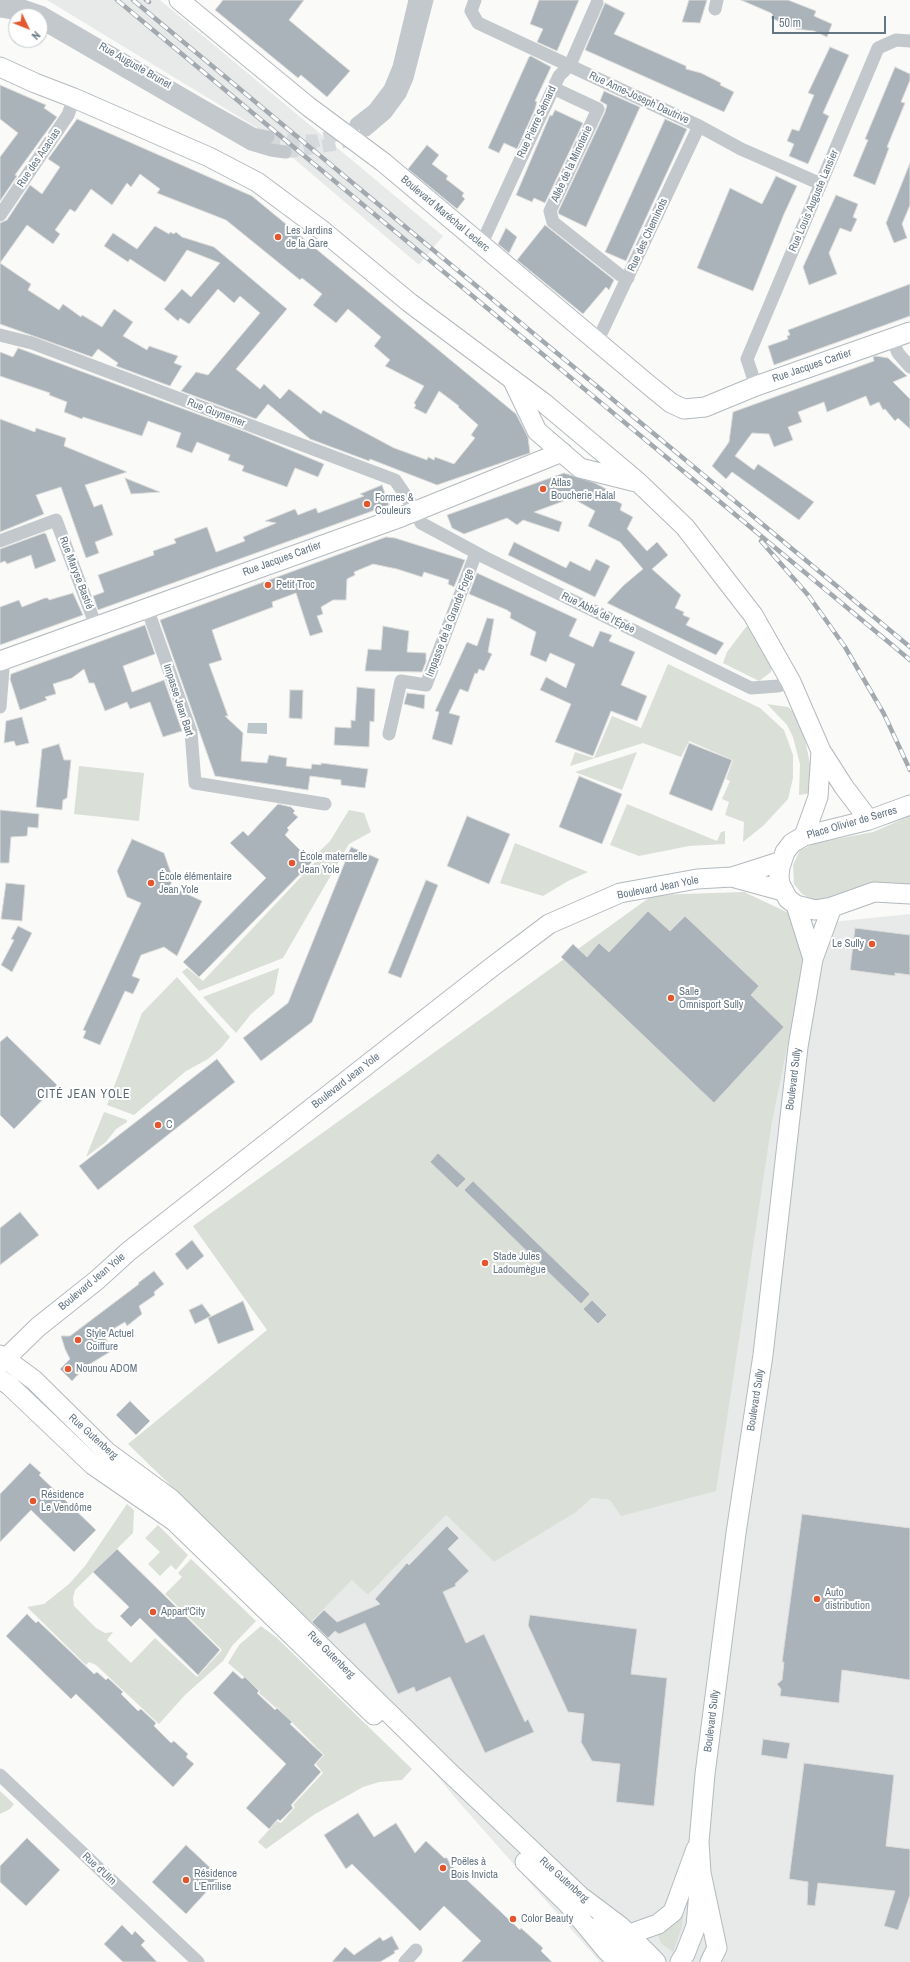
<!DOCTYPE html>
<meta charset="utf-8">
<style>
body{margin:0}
#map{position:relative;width:910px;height:1962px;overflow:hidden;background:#fafaf8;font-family:"Archivo Narrow",sans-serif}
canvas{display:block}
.north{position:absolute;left:8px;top:8px;width:40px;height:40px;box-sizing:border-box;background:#fff;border:1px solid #c1c8cd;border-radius:50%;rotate:133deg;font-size:11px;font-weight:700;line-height:16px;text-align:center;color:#657683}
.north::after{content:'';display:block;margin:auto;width:14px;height:18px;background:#e4572e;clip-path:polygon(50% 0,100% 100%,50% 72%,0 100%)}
.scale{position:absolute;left:772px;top:16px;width:114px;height:18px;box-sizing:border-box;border:2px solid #657683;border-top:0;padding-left:5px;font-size:12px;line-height:14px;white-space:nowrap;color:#657683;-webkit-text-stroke:3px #fff;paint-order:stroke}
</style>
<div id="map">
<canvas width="910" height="1962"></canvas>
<div class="north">N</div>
<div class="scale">50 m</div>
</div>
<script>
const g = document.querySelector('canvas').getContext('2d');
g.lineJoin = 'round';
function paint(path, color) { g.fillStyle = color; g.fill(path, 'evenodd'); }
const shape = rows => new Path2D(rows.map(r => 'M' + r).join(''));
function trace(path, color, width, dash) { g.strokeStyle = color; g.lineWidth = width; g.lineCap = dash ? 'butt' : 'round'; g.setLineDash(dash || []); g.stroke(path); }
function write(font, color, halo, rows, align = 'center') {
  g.font = font + ' "Archivo Narrow",sans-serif'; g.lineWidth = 4; g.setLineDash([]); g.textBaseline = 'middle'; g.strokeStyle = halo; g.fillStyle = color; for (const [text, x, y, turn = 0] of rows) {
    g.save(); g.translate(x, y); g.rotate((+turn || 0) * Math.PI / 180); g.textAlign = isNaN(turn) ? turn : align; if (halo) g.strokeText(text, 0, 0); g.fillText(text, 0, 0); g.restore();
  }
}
const built = shape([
 [47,0,160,0,443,236,419,265,259,129],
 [910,914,910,1962,600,1962,457,1800,311,1622,353,1579,368,1595,446,1515,494,1562,575,1513,592,1498,610,1500,771,1128,812,924]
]);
const green = shape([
 [750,626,772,666,771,672,759,681,723,663,727,652,746,627],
 [668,664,760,708,784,730,793,755,793,778,788,799,764,825,743,842,744,822,725,815,729,802,722,799,730,781,726,779,733,760,689,741,681,757,643,743,570,766,575,752,594,758,612,716,641,728],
 [767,704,788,707,795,713,803,730,812,773,812,793,799,795,800,764,793,737,787,725],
 [637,752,622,790,575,772],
 [79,766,144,773,139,821,74,814],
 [627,804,717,841,721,832,725,831,725,844,689,846,639,856,610,845],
 [349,810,364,813,371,832,349,844,283,958,199,991,182,972,187,968,203,981,316,861,313,858,330,841],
 [910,816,910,889,824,900,813,900,802,894,794,884,793,865,800,850,816,843,873,832],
 [515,843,588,872,568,881,543,896,500,883],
 [744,892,812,924,771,1128,716,1491,621,1516,610,1500,592,1498,575,1513,494,1562,446,1515,368,1595,352,1580,311,1622,128,1444,267,1330,193,1226,653,895],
 [279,968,274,994,251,1014,236,1033,203,997],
 [177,977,230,1037,221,1048,208,1059,186,1071,134,1115,107,1105,142,1013],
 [104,1112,127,1120,127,1122,116,1129,106,1142,86,1157],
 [127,1504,134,1510,133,1533,75,1590,73,1598,74,1606,96,1628,105,1633,113,1632,107,1640,131,1663,155,1638,197,1677,222,1650,165,1594,182,1577,178,1573,191,1559,256,1621,232,1646,223,1661,185,1695,159,1724,96,1665,89,1662,86,1665,27,1607,44,1604,69,1584,85,1566],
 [158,1525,188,1555,176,1570,171,1565,160,1576,148,1564,160,1552,145,1538],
 [261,1626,277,1638,412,1769,402,1780,379,1782,363,1787,315,1814,266,1849,258,1842,277,1821,281,1823,295,1807,293,1805,323,1773,316,1764,324,1755,277,1707,276,1708,259,1693,260,1691,228,1663,239,1645],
 [0,1791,14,1804,10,1809,0,1814],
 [681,1913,683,1914,682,1927,673,1952,661,1943,657,1933]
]);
const water = shape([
 [248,723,267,723,267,734,247,733]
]);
const building = shape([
 [223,0,304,0,289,20,350,71,327,97,301,75,298,78,215,10,223,0],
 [539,0,579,0,557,51,537,42,543,29,530,24,539,0],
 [689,0,707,0,700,23,682,22,689,0],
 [741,0,788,0,816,11,814,16,832,24,827,37,814,31,796,29,771,18,773,15,771,13,741,0],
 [605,3,625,13,614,34,686,66,686,69,701,73,721,83,720,85,734,92,724,112,585,50,605,3],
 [830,47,849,55,823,113,829,116,808,164,789,156,794,144,787,141,792,129,799,131,814,95,808,93,830,47],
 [531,56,551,67,535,101,537,102,535,109,517,149,504,143,499,153,488,148,529,57,531,56],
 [895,67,910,74,910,80,901,102,905,103,887,147,889,148,875,185,853,176,868,140,865,139,895,67],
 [0,85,46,105,44,108,57,117,15,175,17,176,0,201,0,157,18,133,0,119,0,85],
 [604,91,640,107,586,227,559,214,558,212,605,112,607,105,600,101,604,91],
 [555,110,583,123,545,203,534,198,532,202,516,195,550,115,552,116,555,110],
 [77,119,252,196,516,414,528,437,530,453,437,485,370,459,369,461,310,439,268,404,256,419,181,391,196,372,208,375,260,313,240,296,234,303,218,289,189,324,180,318,178,321,164,309,182,289,191,297,220,263,187,250,165,282,130,259,128,262,104,246,113,233,137,249,155,226,169,234,170,232,174,234,176,232,182,237,214,247,287,309,236,369,260,389,264,384,280,399,289,389,321,414,323,410,394,448,427,460,428,457,434,460,435,457,454,464,475,438,471,435,478,425,458,407,459,406,439,391,426,414,414,408,416,405,414,403,424,386,385,366,390,360,374,346,381,337,348,309,336,323,313,305,322,294,302,278,300,280,226,220,157,193,160,189,140,174,131,187,127,183,112,205,91,189,75,212,70,209,55,230,60,234,53,244,27,225,0,263,31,284,28,290,59,310,63,304,81,317,82,315,102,327,114,309,133,322,123,336,147,350,149,346,178,356,174,363,182,366,170,386,116,366,118,363,98,349,92,357,0,324,0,223,7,220,30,185,42,194,60,167,48,159,77,119],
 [665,119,687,129,626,261,605,252,665,119],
 [427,145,439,155,432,164,448,176,446,179,464,193,462,196,465,199,457,209,408,169,427,145],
 [910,163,910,205,902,224,907,238,894,243,886,223,910,163],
 [776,176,797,186,784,214,753,291,697,268,730,188,762,204,776,176],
 [836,195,858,204,853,217,857,219,851,232,840,228,829,253,837,274,809,285,803,267,836,195],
 [545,225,614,280,609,290,606,287,583,314,517,260,545,225],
 [506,228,517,237,509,253,498,244,506,228],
 [910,284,910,316,774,365,768,346,788,339,787,336,790,335,788,330,910,284],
 [18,348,246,432,324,464,318,477,295,468,287,487,242,471,244,466,228,460,230,455,197,442,192,453,176,447,181,433,148,421,142,436,83,417,82,419,64,412,67,402,49,395,50,393,0,376,0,352,13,357,18,348],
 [876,356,888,358,907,376,893,382,910,399,910,429,898,418,895,421,885,409,883,410,879,402,870,406,866,396,827,412,824,402,798,412,802,422,788,427,793,440,774,447,769,434,752,433,735,456,754,470,758,464,814,502,799,520,732,472,726,479,712,466,729,442,733,412,874,361,873,357,876,356],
 [0,419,35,432,36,428,66,438,64,446,127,472,85,485,94,507,102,504,113,535,95,542,99,553,86,558,61,487,36,495,44,514,0,532,0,419],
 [564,473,595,483,608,490,605,495,622,504,620,510,633,517,627,529,647,551,657,542,668,555,652,569,681,595,675,608,684,612,683,615,690,618,686,625,724,643,716,655,607,603,624,585,643,569,620,542,588,526,595,511,572,498,534,512,562,522,559,532,523,520,517,525,507,518,464,534,452,528,447,515,564,473],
 [125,478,160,492,131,494,125,478],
 [382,485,389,505,98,610,93,596,104,592,98,575,154,555,153,551,176,543,174,539,207,527,216,552,245,541,243,537,276,523,265,521,295,509,298,515,316,508,318,513,364,496,360,494,382,485],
 [44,533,46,534,56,561,35,569,31,555,7,564,5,561,0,563,0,549,44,533],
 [386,537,395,538,465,560,454,587,448,584,449,580,424,572,422,577,397,569,373,564,354,572,355,575,347,579,346,600,333,600,321,607,323,614,317,616,323,632,310,636,296,593,272,602,273,607,212,630,222,660,209,664,228,716,225,716,243,733,241,761,267,763,269,755,287,758,286,766,311,769,312,764,321,765,321,763,368,769,365,788,341,785,341,780,310,776,308,790,215,776,160,620,386,537],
 [514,542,566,568,570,561,590,571,596,559,610,566,595,597,508,555,514,542],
 [477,573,577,619,569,636,593,647,600,631,612,635,609,641,635,652,621,685,647,696,637,721,611,711,593,756,555,742,571,704,540,690,546,677,566,688,575,664,550,653,546,662,530,655,536,632,510,618,511,613,507,610,469,594,477,573],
 [73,593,83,615,0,645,0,607,19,600,22,607,45,598,48,598,49,600,73,593],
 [487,618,494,619,488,652,492,654,484,671,479,669,477,674,475,673,468,692,460,689,449,713,460,716,452,745,432,739,439,712,435,711,467,642,477,646,487,618],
 [145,625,155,654,123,666,132,692,164,680,182,731,163,737,150,702,130,709,127,702,105,711,94,683,89,683,84,669,72,678,53,684,56,694,45,697,47,700,20,710,10,679,11,674,145,625],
 [383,626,409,631,407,652,426,653,426,662,422,672,365,671,368,649,381,650,383,626],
 [357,687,375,689,374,722,370,721,369,747,334,745,335,727,351,728,351,720,355,721,357,687],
 [290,690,303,690,302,719,289,718,290,690],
 [407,693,425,695,424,709,404,704,407,693],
 [22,717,29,743,16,746,14,741,4,743,6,721,22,717],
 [689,743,732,760,712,811,669,794,689,743],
 [59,744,64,760,71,760,67,798,63,800,62,810,36,807,42,749,59,744],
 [579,776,622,794,602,844,559,827,579,776],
 [278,804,291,807,295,811,293,813,298,817,287,828,289,830,285,835,312,862,199,977,183,962,266,878,230,843,243,831,248,836,278,804],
 [0,810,39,814,38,828,28,827,27,836,11,837,9,863,0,863,0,810],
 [467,816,510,834,489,884,447,866,467,816],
 [132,839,164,853,173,879,170,886,202,901,177,956,164,947,141,955,132,976,140,979,133,994,125,991,100,1045,83,1038,86,1031,83,1030,141,903,127,897,117,871,132,839],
 [351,847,379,859,312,1022,261,1061,243,1038,288,1003,351,847],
 [426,880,438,885,401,978,388,973,426,880],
 [6,883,25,885,22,921,1,919,6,883],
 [648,911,670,931,685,916,759,986,751,995,784,1027,714,1103,561,957,573,944,587,957,599,943,609,952,648,911],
 [18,926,32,933,12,972,1,965,14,940,11,939,18,926],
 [855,928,910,935,910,975,895,973,895,976,850,970,855,928],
 [7,1036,57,1085,14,1129,0,1115,0,1042,7,1036],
 [217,1059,235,1082,98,1190,79,1166,217,1059],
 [438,1153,466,1179,457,1188,430,1162,438,1153],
 [473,1181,590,1294,581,1304,464,1190,473,1181],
 [20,1212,39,1235,0,1265,0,1228,20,1212],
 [192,1240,204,1256,187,1270,175,1254,192,1240],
 [154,1271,164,1284,154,1292,155,1295,139,1306,142,1314,127,1326,125,1322,103,1335,113,1350,85,1367,72,1381,60,1369,70,1359,65,1349,61,1336,70,1336,139,1284,138,1283,154,1271],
 [592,1300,607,1315,598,1324,583,1309,592,1300],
 [243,1301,254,1330,218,1344,208,1318,243,1301],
 [202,1304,211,1316,195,1324,189,1310,202,1304],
 [130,1401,150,1421,136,1435,116,1415,130,1401],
 [30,1463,41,1473,39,1475,96,1530,74,1552,31,1510,0,1542,0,1494,30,1463],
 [802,1514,910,1528,910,1680,842,1670,839,1703,780,1696,781,1689,777,1684,782,1680,784,1662,782,1662,802,1514],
 [447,1526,459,1538,448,1549,469,1571,455,1584,456,1586,443,1592,466,1643,484,1634,525,1722,528,1719,534,1732,485,1753,450,1677,416,1692,414,1687,398,1694,365,1623,339,1634,335,1631,328,1638,312,1622,324,1610,337,1622,380,1604,375,1599,407,1563,409,1565,447,1526],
 [117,1549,220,1650,198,1675,140,1618,131,1627,120,1616,129,1607,93,1572,117,1549],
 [27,1614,36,1623,38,1621,94,1674,97,1672,106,1680,108,1678,123,1692,121,1694,138,1711,141,1709,156,1723,154,1726,171,1743,174,1741,188,1754,186,1757,194,1764,173,1787,76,1694,71,1699,6,1636,27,1614],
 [530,1615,637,1629,631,1674,667,1678,654,1806,616,1802,620,1764,592,1761,581,1742,584,1714,568,1712,528,1625,530,1615],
 [233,1671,242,1679,245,1677,259,1691,257,1693,275,1710,277,1708,292,1722,290,1724,323,1755,314,1765,321,1772,291,1805,293,1808,280,1821,278,1819,269,1829,246,1808,286,1764,213,1693,233,1671],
 [763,1739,790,1743,787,1759,761,1755,763,1739],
 [804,1763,894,1775,886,1846,910,1849,910,1895,898,1930,884,1926,895,1891,818,1883,815,1906,807,1905,808,1882,789,1879,804,1763],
 [358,1813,374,1837,396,1823,415,1853,426,1841,444,1858,447,1858,450,1864,520,1930,521,1928,543,1948,541,1951,552,1962,461,1962,481,1941,444,1906,420,1931,352,1864,346,1869,324,1835,358,1813],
 [27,1838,60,1870,26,1906,0,1882,0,1866,27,1838],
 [186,1845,220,1877,186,1914,152,1882,186,1845],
 [122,1925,132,1935,135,1931,145,1941,141,1945,157,1962,123,1962,104,1944,122,1925],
 [392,1936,399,1949,394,1951,395,1953,380,1962,332,1962,345,1947,354,1955,380,1937,383,1941,392,1936]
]);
const streetTunnel = shape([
 [268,137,291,141,316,141,339,134,347,129],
 [285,152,336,144,354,138]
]);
const street = shape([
 [475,0,471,11,478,23,699,126,741,149,821,184],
 [0,1,23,6,43,13,205,107,253,134,268,137],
 [715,9,717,0],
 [0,11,26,15],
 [40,22,251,144,271,150,285,152],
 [553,88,598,109,550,211,553,222,620,275,628,278],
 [356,124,374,110,390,89,399,67,415,0],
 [366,130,386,113,400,94,407,78,427,0],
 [0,215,68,115,74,98],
 [481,245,559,76,570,65,597,3],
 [0,335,32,343,395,480,410,502,421,523,486,558,751,688,778,686,791,682],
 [892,339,898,353,910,367],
 [597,342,699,126],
 [756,386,747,359,878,48,896,40,910,41],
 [0,541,56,520,96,626],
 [147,608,191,732,195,783,325,804],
 [0,663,3,670,0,707],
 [389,734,401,681,426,685,476,553],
 [0,1775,198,1962],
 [405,1962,416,1950]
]);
const secondary = shape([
 [179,0,309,107,383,162,650,386,671,403,684,409,705,407,756,386,910,332],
 [0,67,35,83,74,98,209,157,257,182,323,231,410,303,544,403,638,482,685,527,753,615,791,682,821,751,844,787,869,820],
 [514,383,537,431,580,468,636,482],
 [0,661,401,517,562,452],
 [910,805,869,820,804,836,792,843,785,852,780,867,779,876,780,884,788,899,796,905,815,910,832,907,874,892,910,894],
 [804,836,818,797,821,751],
 [732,877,783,891],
 [796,905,813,959],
 [0,1355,34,1380,107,1452,171,1499,449,1772,580,1896,620,1926,656,1962],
 [0,1364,38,1327,97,1280,129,1251,492,967,549,924,620,893,697,879,732,877,782,861],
 [0,1379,10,1386,93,1465,174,1521,374,1715],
 [525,1862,568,1904,606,1950,618,1962],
 [593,1928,619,1943,639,1962],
 [630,1934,658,1924,673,1912,696,1849],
 [680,1962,685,1954,696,1926,699,1891],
 [710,1962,717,1948,701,1873,699,1842,705,1774,736,1533,763,1355,798,1047,813,959,832,907]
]);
const rail = shape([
 [117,0,910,660],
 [133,0,910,647],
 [146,0,149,2],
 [761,541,808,595,845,647,884,714,910,770]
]);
const markers = [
 [278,237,4,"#e4572e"],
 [543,489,4,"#e4572e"],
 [367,504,4,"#e4572e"],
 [268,585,4,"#e4572e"],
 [292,863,4,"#e4572e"],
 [151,883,4,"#e4572e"],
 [872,944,4,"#e4572e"],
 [671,998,4,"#e4572e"],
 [158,1125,4,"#e4572e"],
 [485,1263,4,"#e4572e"],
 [78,1340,4,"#e4572e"],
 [68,1369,4,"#e4572e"],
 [33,1501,4,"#e4572e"],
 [817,1599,4,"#e4572e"],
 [153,1612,4,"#e4572e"],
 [443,1868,4,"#e4572e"],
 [186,1880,4,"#e4572e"],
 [513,1919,4,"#e4572e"]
];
const streetNames = [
 ["Rue Auguste Brunet",135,66,30],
 ["Rue Anne-Joseph Dautrive",639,98,25],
 ["Rue Pierre Sémard",537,122,-65],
 ["Rue des Acacias",39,158,-56],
 ["Allée de la Minoterie",572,164,-65],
 ["Rue Louis Auguste Lansier",814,201,-67],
 ["Boulevard Maréchal Leclerc",445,214,40],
 ["Rue des Cheminots",648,235,-65],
 ["Rue Jacques Cartier",812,366,-19],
 ["Rue Guynemer",216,413,21],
 ["Rue Jacques Cartier",282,559,-20],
 ["Rue Maryse Bastié",76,573,69],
 ["Rue Abbé de l'Épée",598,613,26],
 ["Impasse de la Grande Forge",450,623,-69],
 ["Impasse Jean Bart",178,700,72],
 ["Place Olivier de Serres",852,823,-16],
 ["Boulevard Jean Yole",658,888,-11],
 ["Boulevard Sully",794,1079,-83],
 ["Boulevard Jean Yole",346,1081,-38],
 ["Boulevard Jean Yole",92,1282,-40],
 ["Boulevard Sully",756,1400,-81],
 ["Rue Gutenberg",93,1437,42],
 ["Rue Gutenberg",331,1655,45],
 ["Boulevard Sully",712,1721,-83],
 ["Rue d'Ulm",99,1869,43],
 ["Rue Gutenberg",564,1880,42]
];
const poiNames = [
 ["Les Jardins",286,231],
 ["de la Gare",286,244],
 ["Atlas",551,483],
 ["Boucherie Halal",551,496],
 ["Formes &",375,498],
 ["Couleurs",375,511],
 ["Petit Troc",276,585],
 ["École maternelle",300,857],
 ["Jean Yole",300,870],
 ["École élémentaire",159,877],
 ["Jean Yole",159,890],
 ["Le Sully",864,944,"right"],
 ["Salle",679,992],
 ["Omnisport Sully",679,1005],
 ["C",166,1125],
 ["Stade Jules",493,1257],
 ["Ladoumègue",493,1270],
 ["Style Actuel",86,1334],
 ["Coiffure",86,1347],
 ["Nounou ADOM",76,1369],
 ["Résidence",41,1495],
 ["Le Vendôme",41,1508],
 ["Auto",825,1593],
 ["distribution",825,1606],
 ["Appart'City",161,1612],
 ["Poëles à",451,1862],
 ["Bois Invicta",451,1875],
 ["Résidence",194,1874],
 ["L'Enrilise",194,1887],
 ["Color Beauty",521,1919]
];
const neighbourhoodNames = [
 ["CITÉ JEAN YOLE",84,1095]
];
paint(built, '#e8e9e9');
paint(green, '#dadfd7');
paint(water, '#bbc7cb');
paint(building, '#aab3b9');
trace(building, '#dcdcda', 1);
trace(streetTunnel, '#d5d9db', 13, [13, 6]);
trace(secondary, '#b3babf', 21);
trace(street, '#c3c8cc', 13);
trace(secondary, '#fff', 19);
trace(rail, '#a2aab0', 4.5);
trace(rail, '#fff', 3, [9]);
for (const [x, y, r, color] of markers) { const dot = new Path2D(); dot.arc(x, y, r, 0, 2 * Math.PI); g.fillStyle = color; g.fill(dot); trace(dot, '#fff', 1.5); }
write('11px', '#657683', '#fff', streetNames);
write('11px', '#657683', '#fff', poiNames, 'left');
g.letterSpacing = '1px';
write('12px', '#57646e', '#fff', neighbourhoodNames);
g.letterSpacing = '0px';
</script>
